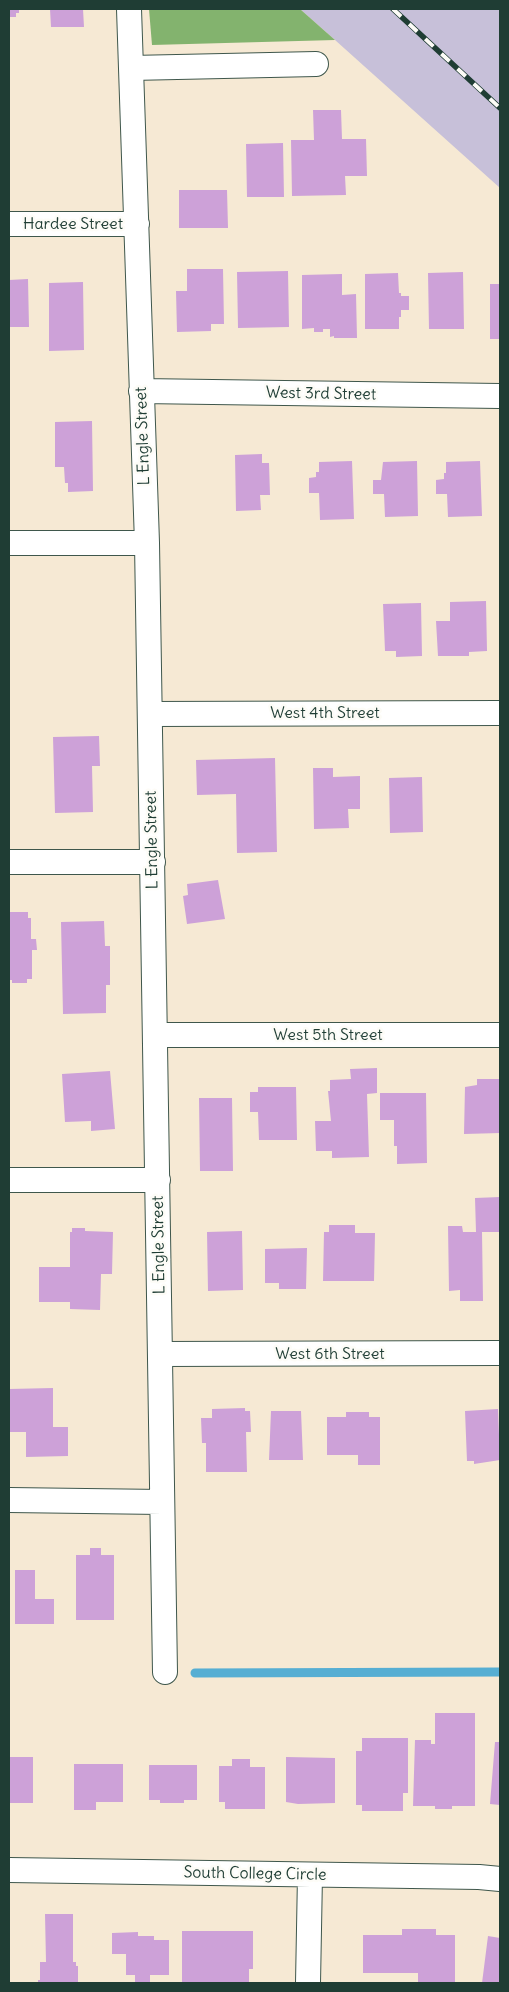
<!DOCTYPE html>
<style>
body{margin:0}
#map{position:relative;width:509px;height:1992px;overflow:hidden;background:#f6e9d4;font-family:Delius,sans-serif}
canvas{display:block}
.frame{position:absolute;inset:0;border:10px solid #1f3d34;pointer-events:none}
</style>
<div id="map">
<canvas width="509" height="1992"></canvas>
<div class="frame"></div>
</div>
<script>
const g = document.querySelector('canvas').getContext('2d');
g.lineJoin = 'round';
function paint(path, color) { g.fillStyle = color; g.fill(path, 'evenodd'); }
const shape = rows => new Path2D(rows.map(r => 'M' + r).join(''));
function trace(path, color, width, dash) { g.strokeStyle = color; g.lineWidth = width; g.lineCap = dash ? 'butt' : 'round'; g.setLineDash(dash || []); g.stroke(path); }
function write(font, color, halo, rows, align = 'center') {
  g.font = font + ' Delius,sans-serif'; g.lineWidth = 5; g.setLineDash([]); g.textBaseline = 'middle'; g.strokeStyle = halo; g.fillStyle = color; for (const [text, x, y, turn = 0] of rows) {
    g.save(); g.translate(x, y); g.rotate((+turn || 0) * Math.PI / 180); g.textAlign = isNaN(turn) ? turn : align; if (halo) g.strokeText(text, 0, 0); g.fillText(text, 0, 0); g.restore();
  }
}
const industrial = shape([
 [300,9,500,9,500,188,335,40]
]);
const forest = shape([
 [149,9,300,9,335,40,152,45]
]);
const stream = shape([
 [195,1673,500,1672]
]);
const building = shape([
 [9,9,19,9,19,13,16,13,16,17,9,17],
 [50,9,83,9,84,27,51,27],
 [313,110,341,110,342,139,366,139,367,176,345,176,346,195,292,196,291,140,314,140],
 [283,143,284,197,247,197,246,144],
 [179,190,227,190,228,228,179,228],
 [187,269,223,269,224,324,211,324,211,331,177,332,176,291,187,291],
 [288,271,289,327,238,328,237,272],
 [463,272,464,329,429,329,428,273],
 [398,273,399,293,401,293,401,296,409,296,409,310,401,310,401,317,399,317,399,329,365,329,365,274],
 [342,274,342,295,356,294,357,338,334,338,334,336,330,337,330,329,323,329,323,332,314,332,314,328,302,329,302,275],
 [28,279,29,327,9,327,9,280],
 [83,282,84,350,49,351,49,283],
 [490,284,500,284,500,339,490,339],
 [92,421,93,491,68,492,68,483,65,483,64,467,55,467,55,422],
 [262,454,262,463,269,463,270,495,260,495,261,510,236,511,235,455],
 [352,461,354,519,320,520,319,493,309,493,309,478,316,477,316,472,319,472,319,462],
 [417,461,418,516,385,517,384,494,373,494,373,480,381,480,383,462],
 [480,461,482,516,448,517,447,494,436,494,436,480,444,479,444,473,446,473,446,462],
 [486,601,487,651,469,652,469,656,438,656,436,621,450,621,450,602],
 [421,603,422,656,396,657,396,651,385,651,383,604],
 [99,736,100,766,92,766,93,812,55,813,53,737],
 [275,758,277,852,237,853,236,794,197,795,196,760],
 [313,768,333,768,333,777,360,776,360,809,348,809,349,828,314,829],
 [422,777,423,832,390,833,389,778],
 [218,880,225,919,187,924,183,896,188,895,187,884],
 [9,912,28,912,28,918,31,918,31,939,36,939,37,950,32,950,32,979,27,979,27,983,12,983,12,980,9,980],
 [104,921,105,946,110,946,110,985,106,985,106,1013,63,1014,61,922],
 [377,1068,377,1093,367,1094,369,1157,332,1158,332,1151,316,1151,315,1121,331,1121,328,1091,330,1091,330,1080,351,1079,350,1069],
 [110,1071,115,1129,91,1131,91,1121,65,1122,62,1074],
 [477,1079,500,1079,500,1133,464,1134,465,1087,477,1085],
 [258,1087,296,1087,297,1140,259,1140,258,1112,250,1112,250,1092,258,1092],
 [380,1093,426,1093,427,1163,397,1164,397,1146,394,1146,394,1120,380,1120],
 [199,1098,232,1098,233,1171,200,1171],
 [500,1197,500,1232,482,1232,483,1301,460,1301,460,1290,449,1291,448,1226,462,1226,463,1232,476,1232,475,1198],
 [329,1225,355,1225,355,1233,375,1233,374,1281,323,1281,324,1232,329,1232],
 [72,1228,85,1228,85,1231,113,1232,112,1274,101,1274,100,1310,70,1309,70,1302,39,1302,39,1267,70,1267,70,1232,72,1232],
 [242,1231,243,1290,208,1291,207,1232],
 [307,1248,306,1289,279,1289,279,1283,265,1283,265,1249],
 [53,1388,53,1427,68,1427,68,1456,26,1457,26,1432,9,1432,9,1389],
 [245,1408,245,1411,250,1411,251,1432,246,1432,247,1472,206,1472,206,1443,202,1443,201,1418,212,1418,212,1409],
 [498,1409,500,1460,474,1464,474,1461,467,1461,465,1411],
 [271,1411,301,1411,303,1460,269,1460],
 [346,1412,369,1412,369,1417,380,1417,380,1465,358,1465,358,1455,327,1455,327,1417,346,1417],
 [90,1548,101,1548,101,1555,114,1555,114,1620,76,1620,76,1555,90,1555],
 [15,1570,35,1570,35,1599,54,1599,54,1624,15,1624],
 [435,1713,475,1713,475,1806,452,1806,452,1809,435,1809,435,1806,413,1806,415,1740,431,1740,431,1744,435,1744],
 [362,1738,408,1738,408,1793,403,1793,403,1811,362,1811,362,1805,356,1805,356,1751,362,1751],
 [495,1742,500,1742,500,1805,490,1804],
 [9,1757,33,1757,33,1803,9,1803],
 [286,1757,335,1758,335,1803,298,1804,286,1802],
 [232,1759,250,1759,250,1767,265,1767,265,1809,225,1809,225,1802,219,1802,219,1766,232,1766],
 [74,1764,123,1764,123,1802,96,1802,96,1810,74,1810],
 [149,1765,197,1765,197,1800,184,1800,184,1803,160,1803,160,1800,149,1800],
 [45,1914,73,1914,73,1962,76,1962,76,1966,78,1966,78,1983,38,1983,38,1980,40,1980,40,1962,46,1962],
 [402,1929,436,1929,436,1935,455,1935,455,1983,418,1983,418,1973,363,1973,363,1935,402,1935],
 [182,1931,253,1931,253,1969,249,1969,249,1983,182,1983],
 [138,1932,138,1936,154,1936,154,1940,169,1940,169,1975,150,1975,150,1983,135,1983,135,1975,126,1975,126,1954,112,1954,112,1933],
 [488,1936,500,1938,500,1983,482,1983]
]);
const street = shape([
 [129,9,147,543,165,1672],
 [131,68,316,64],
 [9,224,137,224],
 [141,391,500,396],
 [9,543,147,543],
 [150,714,500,713],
 [9,862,153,862],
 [156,1035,500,1035],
 [9,1180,158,1180],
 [160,1354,500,1353],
 [9,1500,162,1502],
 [9,1870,479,1877,500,1879],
 [308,1983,310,1875]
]);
const rail = shape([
 [393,9,500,108]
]);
const streetNames = [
 ["Hardee Street",73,224],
 ["West 3rd Street",321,394,1],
 ["L Engle Street",143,436,-92],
 ["West 4th Street",325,713],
 ["L Engle Street",152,840,-91],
 ["West 5th Street",328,1035],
 ["L Engle Street",159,1245,-91],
 ["West 6th Street",330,1354],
 ["South College Circle",255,1874,1]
];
paint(industrial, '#c7c0d9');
paint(forest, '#83b36e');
trace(stream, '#56aed3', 9);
paint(building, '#cda1d8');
trace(street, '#3f574c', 26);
trace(street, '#fff', 24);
trace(rail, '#1f3d34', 5.5);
trace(rail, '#fdfcf7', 4, [11]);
write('16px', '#1f3d34', '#fdfcf7', streetNames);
</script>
